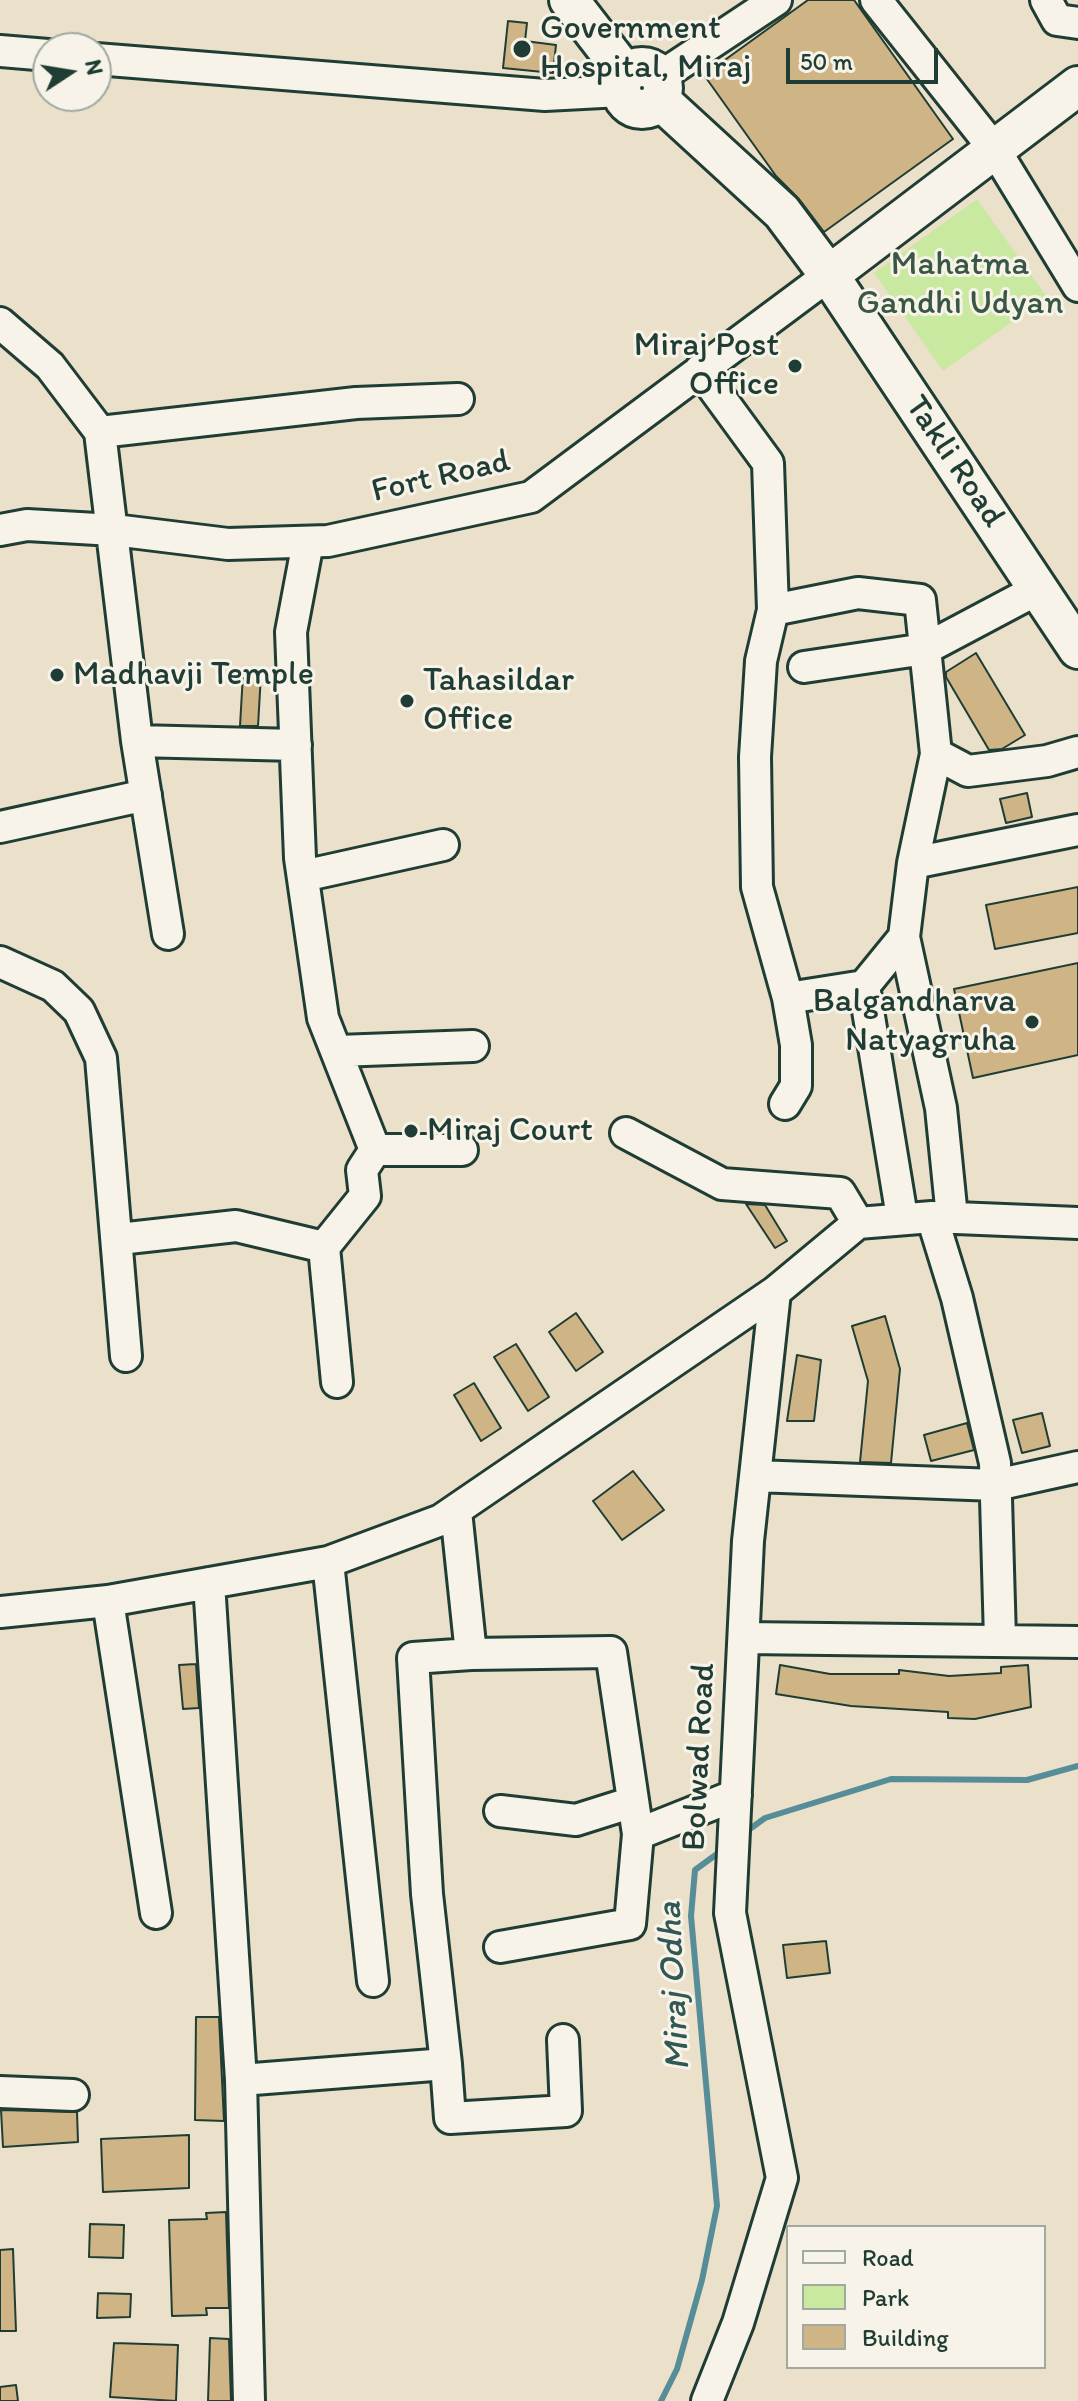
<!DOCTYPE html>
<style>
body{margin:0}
#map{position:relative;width:1078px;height:2401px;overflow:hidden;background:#ebe0ca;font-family:Itim,sans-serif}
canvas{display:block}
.legend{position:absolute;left:786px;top:2225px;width:260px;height:144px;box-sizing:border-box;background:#f7f3e8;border:2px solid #a1aaa0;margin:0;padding:10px 14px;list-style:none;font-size:24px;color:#1f3d34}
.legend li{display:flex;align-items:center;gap:16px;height:40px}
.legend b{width:40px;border:2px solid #a1aaa0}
.north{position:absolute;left:32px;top:32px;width:80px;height:80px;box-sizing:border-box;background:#f7f3e8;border:2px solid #a1aaa0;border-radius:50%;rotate:78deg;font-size:22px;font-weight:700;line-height:32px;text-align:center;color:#1f3d34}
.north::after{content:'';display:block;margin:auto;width:28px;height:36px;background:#1f3d34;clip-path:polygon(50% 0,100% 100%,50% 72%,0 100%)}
.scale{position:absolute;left:786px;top:48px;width:152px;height:36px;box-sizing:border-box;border:4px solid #1f3d34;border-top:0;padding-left:10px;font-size:24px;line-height:28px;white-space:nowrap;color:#1f3d34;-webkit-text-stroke:6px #f7f3e8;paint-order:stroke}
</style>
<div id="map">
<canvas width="1078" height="2401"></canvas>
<ul class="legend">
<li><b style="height:10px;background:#f7f3e8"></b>Road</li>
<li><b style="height:22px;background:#c9e9a1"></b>Park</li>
<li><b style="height:22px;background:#cfb485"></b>Building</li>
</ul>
<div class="north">N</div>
<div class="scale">50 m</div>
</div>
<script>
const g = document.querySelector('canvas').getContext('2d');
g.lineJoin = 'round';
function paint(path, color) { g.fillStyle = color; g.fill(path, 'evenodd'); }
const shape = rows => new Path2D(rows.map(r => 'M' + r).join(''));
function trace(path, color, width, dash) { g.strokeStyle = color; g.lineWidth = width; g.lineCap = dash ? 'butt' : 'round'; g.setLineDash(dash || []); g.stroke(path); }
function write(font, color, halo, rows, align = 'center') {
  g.font = font + ' Itim,sans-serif'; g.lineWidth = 6; g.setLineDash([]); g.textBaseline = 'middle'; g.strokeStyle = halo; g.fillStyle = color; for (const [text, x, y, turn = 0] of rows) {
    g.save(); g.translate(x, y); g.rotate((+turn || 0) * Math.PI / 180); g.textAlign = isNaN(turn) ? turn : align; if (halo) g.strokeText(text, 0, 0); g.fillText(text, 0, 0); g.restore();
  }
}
const green = shape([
 [977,199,1047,297,943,371,874,273]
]);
const stream = shape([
 [743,1834,765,1818,891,1779,1027,1780,1078,1766],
 [661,2401,677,2369,702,2280,717,2206,691,1916,695,1870,721,1851]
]);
const building = shape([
 [808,0,854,0,953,139,824,232,799,199,776,176,704,75,808,0],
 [508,21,527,23,525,41,556,45,553,73,503,68,508,21],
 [976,653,1025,735,1002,749,989,750,946,677,946,672,976,653],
 [243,674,261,674,258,726,240,726,243,674],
 [1027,793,1032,817,1006,823,1000,799,1027,793],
 [1078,887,1078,933,995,949,986,905,1078,887],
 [1078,963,1078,1055,973,1078,954,989,1078,963],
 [746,1204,765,1205,787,1241,775,1248,746,1204],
 [576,1313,603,1352,576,1371,549,1332,576,1313],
 [885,1316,900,1369,891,1463,860,1462,868,1381,852,1326,885,1316],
 [516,1344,549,1397,528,1411,494,1357,516,1344],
 [797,1355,821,1360,814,1421,787,1421,797,1355],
 [474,1383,501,1428,481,1441,454,1395,474,1383],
 [1042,1413,1050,1446,1022,1453,1013,1420,1042,1413],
 [967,1423,974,1450,931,1461,924,1435,967,1423],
 [633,1471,664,1510,622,1540,593,1501,633,1471],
 [196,1664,199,1708,183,1709,179,1665,196,1664],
 [780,1665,830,1674,899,1674,899,1670,949,1676,1001,1673,1001,1667,1028,1665,1031,1707,975,1719,948,1718,948,1712,851,1706,776,1694,780,1665],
 [826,1941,830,1973,787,1978,783,1945,826,1941],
 [196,2017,219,2017,224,2121,195,2120,196,2017],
 [1,2110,77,2112,78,2142,3,2147,1,2110],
 [189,2135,189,2188,103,2192,101,2139,189,2135],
 [226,2212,229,2308,206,2308,207,2315,172,2316,169,2220,207,2219,206,2213,226,2212],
 [90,2224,124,2225,123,2258,89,2257,90,2224],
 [13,2249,16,2331,0,2331,0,2250,13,2249],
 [98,2293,131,2294,130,2317,97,2318,98,2293],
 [210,2338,229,2339,231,2401,208,2401,210,2338],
 [114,2343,178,2345,176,2401,110,2397,114,2343],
 [16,2385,18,2401,0,2401,0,2387,16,2385]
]);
const minor = shape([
 [876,0,995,150,1078,286],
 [1046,0,1057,20,1078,23],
 [0,51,48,55],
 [96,59,545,95,621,91],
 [660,77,776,0],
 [0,323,50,366,100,432,137,741,168,934],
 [700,370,768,463,773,610,761,661,755,757,757,887,788,998,796,1045,796,1086,785,1104],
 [100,432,356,403,458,399],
 [0,530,27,525,114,530,228,544,328,541,531,497,829,275],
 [308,542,291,632,300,858,323,1018,375,1150,362,1170,365,1196,324,1247,337,1382],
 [773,610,858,593,920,600,936,754,968,771,1047,761,1078,752],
 [804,667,925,649,1040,588],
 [137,741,296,745],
 [0,827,146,795],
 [913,863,936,754],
 [303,876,443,845],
 [0,962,53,986,79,1011,101,1058,126,1356],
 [788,998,864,986],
 [338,1051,473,1046],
 [626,1133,722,1184,840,1193,858,1223],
 [375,1150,462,1150],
 [902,1217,864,986,904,937],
 [932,1217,957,1298,995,1463,1000,1639],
 [952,1217,941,1108,904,937,913,863,1078,830],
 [119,1239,236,1226,324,1247],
 [755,1476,996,1485,1078,1467],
 [456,1511,471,1654,611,1652,638,1834],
 [328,1562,373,1981],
 [209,1583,241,2080,249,2401],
 [108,1601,156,1913],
 [0,1612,108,1601,328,1562,441,1520,775,1292,858,1223,932,1217,1078,1223],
 [744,1638,1078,1642],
 [500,1811,576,1820,633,1802],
 [500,1947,630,1924,638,1834,736,1795],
 [446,2064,427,1894,413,1658,471,1654],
 [241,2080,446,2064,450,2118,566,2111,563,2040],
 [0,2092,73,2095],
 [707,2401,738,2323,782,2178,730,1913,748,1541,775,1292]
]);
const major = shape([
 [569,0,626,74],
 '621 88a21 21 0 1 1 42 0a21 21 0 1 1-42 0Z',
 [660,100,782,212,829,275,1078,649],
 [829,275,1078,86]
]);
const markers = [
 [522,49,10,"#1f3d34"],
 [795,366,8,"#1f3d34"],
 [57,675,8,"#1f3d34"],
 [407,701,8,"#1f3d34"],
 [1032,1022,8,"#1f3d34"],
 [411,1131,8,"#1f3d34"]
];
const poiNames = [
 ["Government",540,29],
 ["Hospital, Miraj",540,68],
 ["Miraj Post",779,346,"right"],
 ["Office",779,385,"right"],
 ["Madhavji Temple",73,675],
 ["Tahasildar",423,681],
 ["Office",423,720],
 ["Balgandharva",1016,1002,"right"],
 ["Natyagruha",1016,1041,"right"],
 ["Miraj Court",427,1131]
];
const parkNames = [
 ["Mahatma",960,265],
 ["Gandhi Udyan",960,304]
];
const streetNames = [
 ["Takli Road",954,462,56],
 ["Fort Road",441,477,-13],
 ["Bolwad Road",700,1757,-87]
];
const waterNames = [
 ["Miraj Odha",675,1986,-93]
];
paint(green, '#c9e9a1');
trace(stream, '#578d99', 6);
paint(building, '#cfb485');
trace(building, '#1f3d34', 2);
trace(minor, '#1f3d34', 36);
trace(major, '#1f3d34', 44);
trace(minor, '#f7f3e8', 30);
trace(major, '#f7f3e8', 38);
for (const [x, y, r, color] of markers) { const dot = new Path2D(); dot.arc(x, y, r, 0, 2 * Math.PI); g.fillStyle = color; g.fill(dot); trace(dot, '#f7f3e8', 3); }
write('34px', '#1f3d34', '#f7f3e8', poiNames, 'left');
write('34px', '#385744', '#f7f3e8', parkNames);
write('34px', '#1f3d34', '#f7f3e8', streetNames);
write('italic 36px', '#325856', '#f7f3e8', waterNames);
</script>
